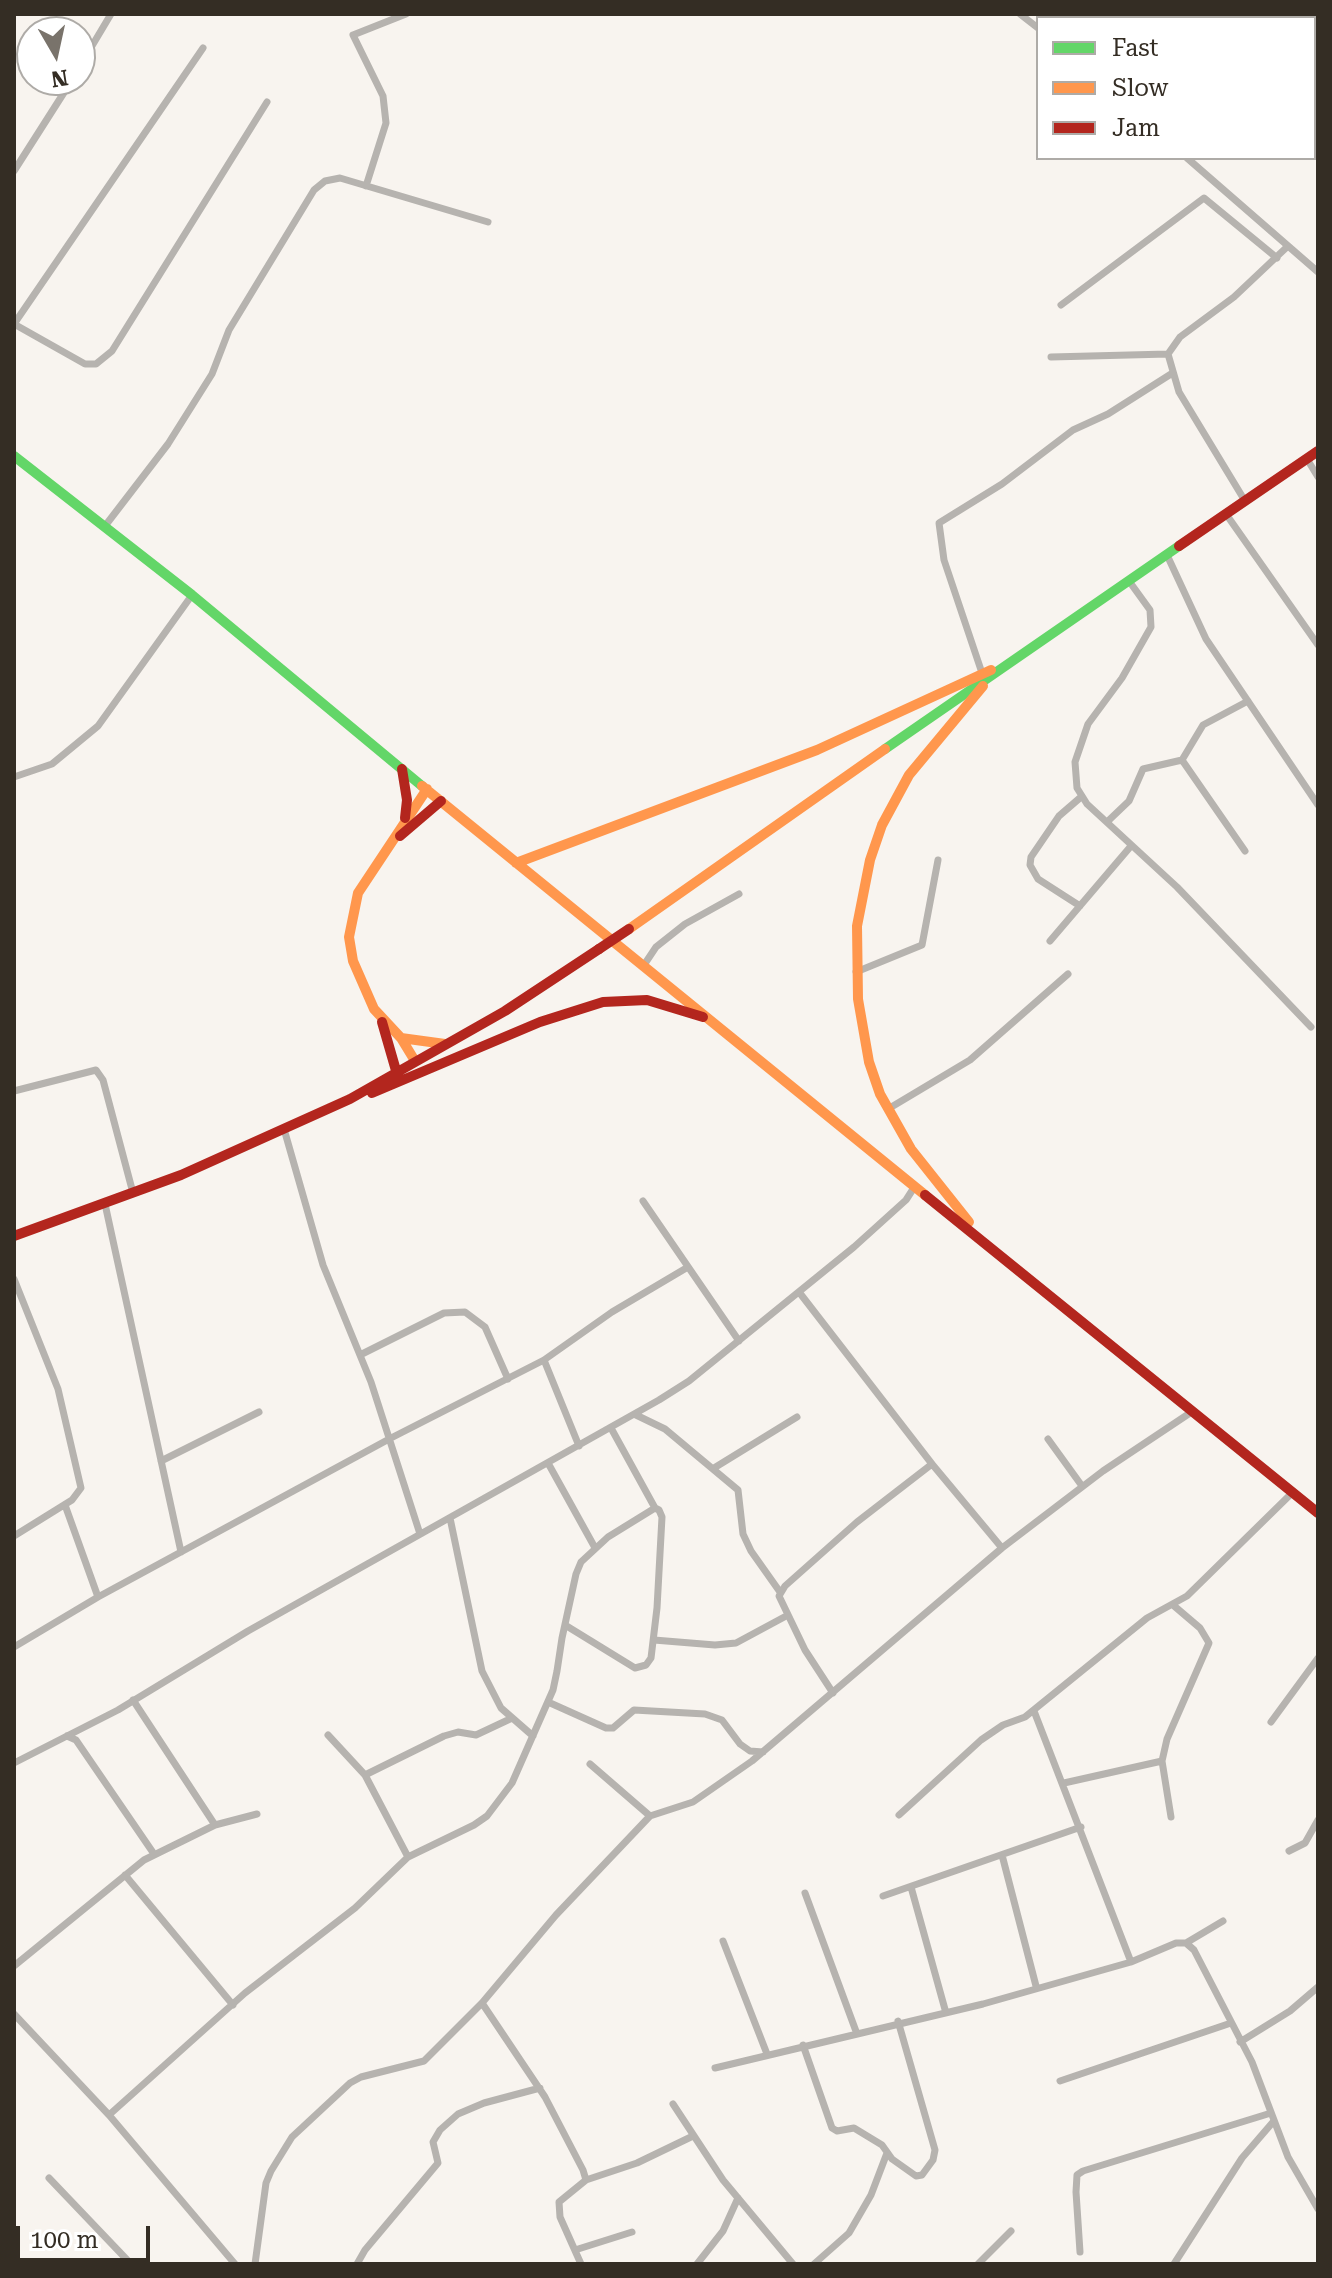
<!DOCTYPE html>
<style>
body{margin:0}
#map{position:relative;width:1332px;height:2278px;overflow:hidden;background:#f8f4ef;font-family:"Roboto Serif",serif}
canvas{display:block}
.frame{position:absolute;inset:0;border:16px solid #342d24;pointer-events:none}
.legend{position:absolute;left:1036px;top:16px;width:280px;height:144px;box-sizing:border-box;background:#fff;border:2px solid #aeaba7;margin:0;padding:10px 14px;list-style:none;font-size:24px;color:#342d24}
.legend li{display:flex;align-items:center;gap:16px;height:40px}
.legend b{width:40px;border:2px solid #aeaba7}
.north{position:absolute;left:16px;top:16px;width:80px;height:80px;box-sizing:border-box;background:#fff;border:2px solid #aeaba7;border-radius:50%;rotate:171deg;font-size:22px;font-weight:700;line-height:32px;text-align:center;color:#342d24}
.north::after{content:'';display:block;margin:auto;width:28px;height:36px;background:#79736b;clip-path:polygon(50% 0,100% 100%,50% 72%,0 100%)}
.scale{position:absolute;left:16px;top:2226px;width:134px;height:36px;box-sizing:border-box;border:4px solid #342d24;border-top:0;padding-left:10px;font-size:24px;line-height:28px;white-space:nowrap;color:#342d24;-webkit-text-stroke:6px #fff;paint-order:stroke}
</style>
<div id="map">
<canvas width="1332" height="2278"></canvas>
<div class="frame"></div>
<ul class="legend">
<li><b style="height:10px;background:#63d668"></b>Fast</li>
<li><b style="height:10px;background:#ff974d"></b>Slow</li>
<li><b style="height:10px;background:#b3261e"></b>Jam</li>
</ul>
<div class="north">N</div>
<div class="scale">100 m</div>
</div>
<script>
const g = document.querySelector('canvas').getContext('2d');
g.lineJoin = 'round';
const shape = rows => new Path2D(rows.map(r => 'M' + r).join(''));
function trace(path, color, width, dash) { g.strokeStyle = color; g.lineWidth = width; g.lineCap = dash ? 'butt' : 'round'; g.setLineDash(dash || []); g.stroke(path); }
const street = shape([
 [1020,14,1038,28],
 [1234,14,1244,18],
 [1314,42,1318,43],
 [80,66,111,14],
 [1187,158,1318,272],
 [14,171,72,80],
 [366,186,386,123,383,96,353,35,406,14],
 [1061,305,1204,198,1277,258],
 [14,324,85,364,96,364,112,351,267,102],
 [14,324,203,48],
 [1051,357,1168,354],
 [1307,459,1318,477],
 [1245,501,1179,392,1168,354,1180,337,1234,297,1288,246],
 [1226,514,1318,645],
 [105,526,168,444,212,374,229,330,314,190,325,181,340,178,488,222],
 [1167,555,1206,639,1318,805],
 [1129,581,1150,610,1151,627,1122,678,1088,724,1075,762,1077,788,1087,804,1177,887,1311,1027],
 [982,673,944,560,939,523,1002,484,1073,430,1108,414,1171,374],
 [14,777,52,764,98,726,192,595],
 [1107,822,1129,801,1143,769,1182,760],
 [1245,851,1182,760,1203,725,1248,701],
 [1080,906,1038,879,1030,865,1031,857,1059,816,1081,797],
 [1050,941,1131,846],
 [644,965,656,947,685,924,739,894],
 [856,972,922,945,938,860],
 [14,1091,96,1070,103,1080,133,1193],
 [888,1109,970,1060,1068,974],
 [284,1129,323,1265,371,1382,420,1534],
 [643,1201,739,1341],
 [105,1204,181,1552],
 [14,1279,58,1389,81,1488,72,1500,14,1536],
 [799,1292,932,1464],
 [360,1355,444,1313,465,1312,485,1327,508,1379],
 [544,1360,579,1446],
 [636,1415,665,1429,738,1490,743,1534,751,1551,780,1592],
 [611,1428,655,1508],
 [1048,1439,1082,1486],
 [161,1461,259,1412],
 [548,1463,594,1546],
 [714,1468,797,1417],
 [65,1505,98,1597],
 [450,1518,482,1671,501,1708,533,1736],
 [654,1640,715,1645,736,1643,788,1615],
 [14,1647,98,1597,391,1438,544,1360,612,1312,688,1267],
 [833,1693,805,1650,779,1596,785,1586,857,1522,932,1464,1002,1548],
 [133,1700,215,1825],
 [548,1702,606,1728,613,1728,634,1710,705,1714,722,1720,740,1744,750,1751,763,1752],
 [1034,1711,1131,1962],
 [1271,1722,1318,1658],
 [328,1735,365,1775,408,1857],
 [67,1736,76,1740,154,1854],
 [14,1763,118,1710,248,1631,659,1400,689,1381,854,1247,906,1200,915,1186],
 [590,1764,650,1816],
 [365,1775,444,1736,458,1732,476,1735,510,1719],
 [1064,1783,1162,1761],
 [899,1815,981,1740,1003,1725,1025,1717,1147,1618,1187,1596,1293,1492],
 [1171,1817,1162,1761,1167,1739,1209,1643,1200,1628,1173,1605],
 [1289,1851,1305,1843,1318,1820],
 [1002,1855,1036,1986],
 [125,1875,233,2005],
 [911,1887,946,2013],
 [805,1893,857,2034],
 [883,1896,1081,1827],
 [723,1941,767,2054],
 [1186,1943,1223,1921],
 [14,1966,144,1860,215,1825,257,1814],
 [482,2003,545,2097,583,2170,586,2180,559,2202,560,2217,581,2264],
 [14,2014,109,2115,235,2264],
 [1240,2042,1290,2011,1318,1987],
 [803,2045,832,2128,837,2131,854,2128,882,2145,892,2159,916,2176,922,2175,933,2160,935,2150,898,2021],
 [715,2068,983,2004,1131,1962,1176,1943,1186,1943,1194,1950,1252,2062,1288,2157,1318,2209],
 [1060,2081,1231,2023],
 [673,2104,723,2180,793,2264],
 [109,2115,245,1993,355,1908,408,1857,474,1825,487,1816,512,1783,553,1690,557,1671,562,1638,576,1574,581,1562,608,1537,655,1508,659,1510,662,1517,657,1608,651,1658,646,1665,635,1668,565,1625],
 [49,2178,131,2264],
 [586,2180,637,2163,693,2136],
 [575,2250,632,2232],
 [1080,2252,1076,2192,1077,2175,1083,2171,1271,2113],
 [255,2264,266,2183,271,2171,292,2137,350,2083,361,2077,424,2061,482,2003,556,1915,650,1816,693,1802,752,1761,1002,1548,1103,1471,1193,1411],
 [357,2264,365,2250,438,2163,433,2142,440,2130,458,2114,484,2103,540,2088],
 [697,2264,723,2231,738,2198],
 [814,2264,849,2233,871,2195,887,2153],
 [978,2264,1011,2231],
 [1174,2264,1242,2158,1273,2122]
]);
const fast = shape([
 [14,456,192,595,422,786],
 [885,749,1179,546]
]);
const slow = shape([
 [422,786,925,1195],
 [516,863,817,750,991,670],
 [629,929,885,749],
 [401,1038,445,1044],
 [415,1061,401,1038,374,1009,353,961,349,937,358,893,427,789],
 [969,1222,911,1149,880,1094,869,1062,858,999,857,926,870,860,882,825,909,775,983,686]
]);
const jam = shape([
 [1179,546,1318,451],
 [402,769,407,800,405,818],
 [400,836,441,801],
 [382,1022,397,1074],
 [372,1093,540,1022,603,1002,647,1000,703,1017],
 [925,1195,1318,1513],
 [14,1236,181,1175,350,1099,505,1011,599,949]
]);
const jamBridge = shape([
 [599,949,629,929]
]);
trace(street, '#b6b3af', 7);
trace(fast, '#63d668', 10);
trace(slow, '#ff974d', 10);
trace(jam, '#b3261e', 10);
trace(jamBridge, '#b3261e', 10);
</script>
